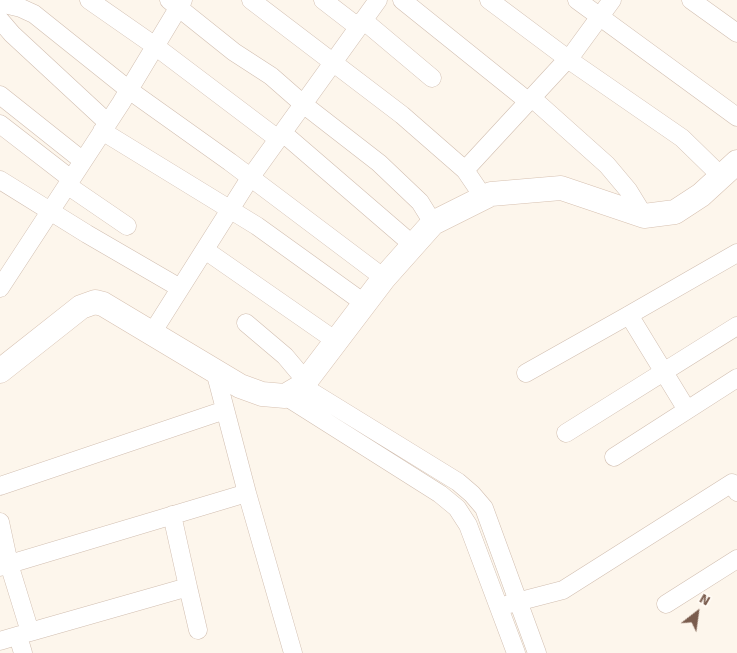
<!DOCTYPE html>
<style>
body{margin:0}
#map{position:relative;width:737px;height:653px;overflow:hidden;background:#fdf6ec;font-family:Signika,sans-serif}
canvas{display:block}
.north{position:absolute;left:672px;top:588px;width:50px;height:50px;-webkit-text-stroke:4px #fffaf3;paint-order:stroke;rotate:30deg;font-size:14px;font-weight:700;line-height:20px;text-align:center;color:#7a5c4d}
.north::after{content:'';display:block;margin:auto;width:18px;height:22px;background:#7a5c4d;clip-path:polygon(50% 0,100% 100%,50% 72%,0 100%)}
</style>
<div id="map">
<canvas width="737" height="653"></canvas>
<div class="north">N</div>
</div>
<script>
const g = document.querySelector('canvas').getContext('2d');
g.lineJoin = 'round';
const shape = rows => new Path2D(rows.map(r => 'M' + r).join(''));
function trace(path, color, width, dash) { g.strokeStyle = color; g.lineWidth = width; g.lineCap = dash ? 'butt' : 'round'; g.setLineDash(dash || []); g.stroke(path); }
const street = shape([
 [89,0,155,46,278,139],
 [169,0,234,52,271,76,303,104,379,163,420,202,433,223],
 [251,0,402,115,465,170],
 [323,0,358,27],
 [402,0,529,102],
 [489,0,572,62,682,138,721,176],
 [577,0,737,117],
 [691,0,737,33],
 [0,3,21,8,34,14,129,90,230,162,384,278],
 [0,20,12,34,108,123],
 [363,20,432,78],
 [0,95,83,161],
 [532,98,607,165,628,190,644,216],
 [0,124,71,179],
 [102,131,257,226,364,303],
 [283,133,413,245],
 [0,180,87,234,180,288],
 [67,185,127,226],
 [484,198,465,170,574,52,612,0],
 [205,250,336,341],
 [0,288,121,103,183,0],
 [246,323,285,356,306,381],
 [152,333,250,178,378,0],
 [215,371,247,493],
 [526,373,629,315],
 [302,386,458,482,472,494,484,508,537,653],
 [285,396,440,494,457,508,468,525,516,653],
 [687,410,629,315,737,253],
 [566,433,737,326],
 [614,457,737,378],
 [0,486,225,410],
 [0,522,9,564,30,632,0,641],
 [0,567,247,493,293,653],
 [188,587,198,630],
 [509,604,563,590,732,483,737,492],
 [666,604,737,559],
 [30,632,188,587,172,515],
 [18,636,23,653]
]);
const secondary = shape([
 [0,371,81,307,95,302,103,304,240,386,262,394,285,396,302,386,384,278,433,223,491,194,561,188,644,216,675,212,701,195,737,162]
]);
trace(street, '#d1beb0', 19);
trace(secondary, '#d6c0b0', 25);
trace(street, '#fff', 18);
trace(secondary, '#fff', 24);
</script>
